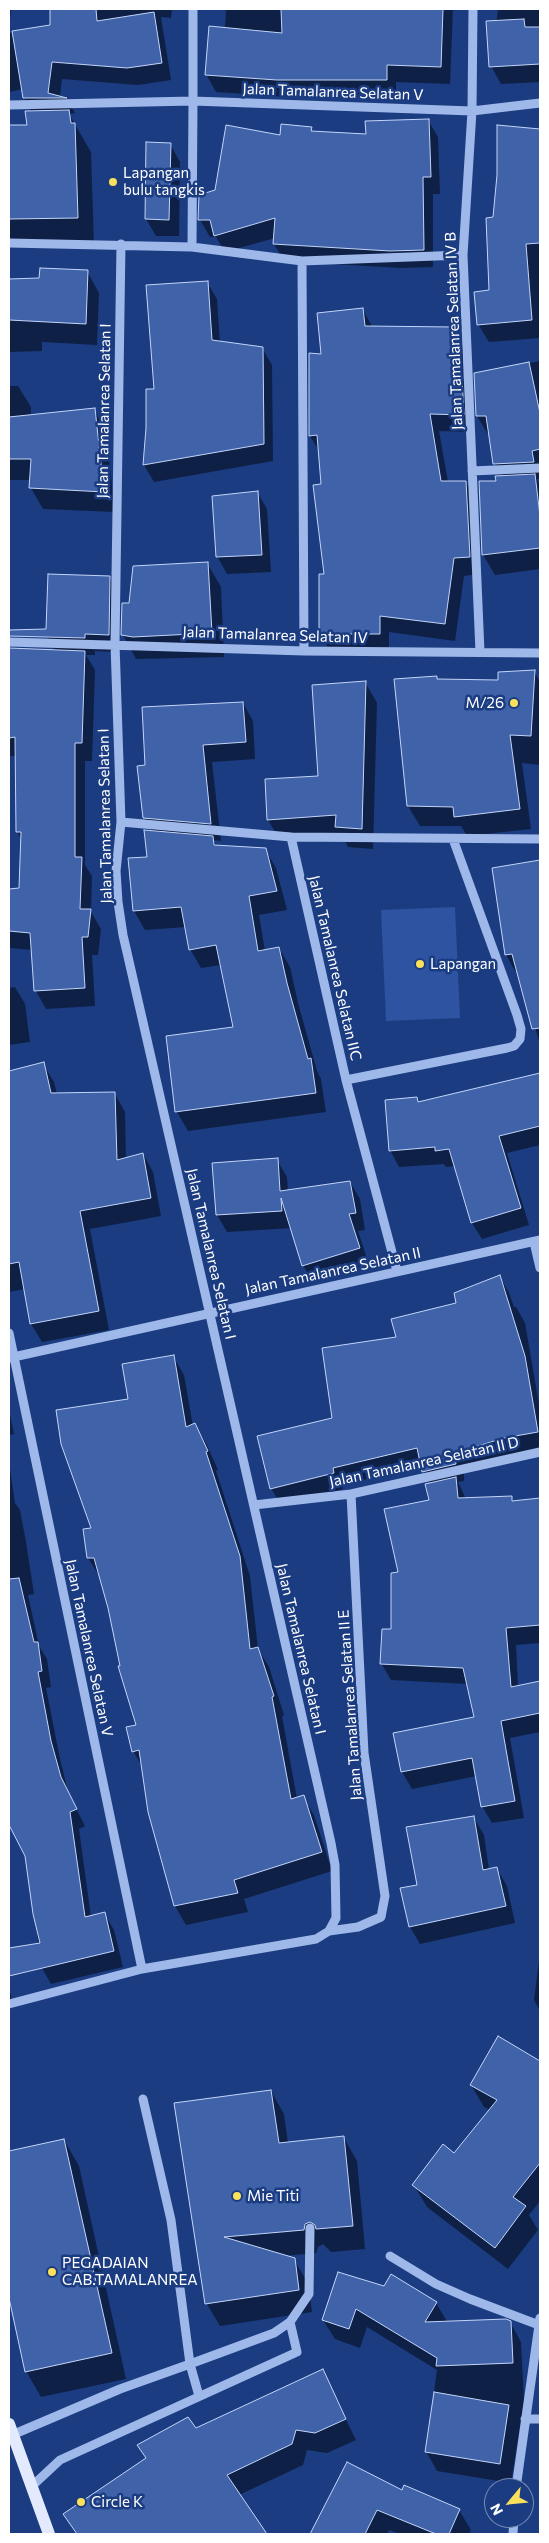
<!DOCTYPE html>
<style>
body{margin:0}
#map{position:relative;width:549px;height:2543px;overflow:hidden;background:#1b3c81;font-family:Commissioner,sans-serif}
canvas{display:block}
.frame{position:absolute;inset:0;border:10px solid #fff;pointer-events:none}
.north{position:absolute;left:484px;top:2478px;width:50px;height:50px;box-sizing:border-box;background:#1b3c81;border:1px solid #768ab3;border-radius:50%;rotate:242deg;font-size:14px;font-weight:700;line-height:20px;text-align:center;color:#fff}
.north::after{content:'';display:block;margin:auto;width:18px;height:22px;background:#fbe05c;clip-path:polygon(50% 0,100% 100%,50% 72%,0 100%)}
</style>
<div id="map">
<canvas width="549" height="2543"></canvas>
<div class="frame"></div>
<div class="north">N</div>
</div>
<script>
const g = document.querySelector('canvas').getContext('2d');
g.lineJoin = 'round';
function paint(path, color) { g.fillStyle = color; g.fill(path, 'evenodd'); }
const shape = rows => new Path2D(rows.map(r => 'M' + r).join(''));
function trace(path, color, width, dash) { g.strokeStyle = color; g.lineWidth = width; g.lineCap = dash ? 'butt' : 'round'; g.setLineDash(dash || []); g.stroke(path); }
function write(font, color, halo, rows, align = 'center') {
  g.font = font + ' Commissioner,sans-serif'; g.lineWidth = 5; g.setLineDash([]); g.textBaseline = 'middle'; g.strokeStyle = halo; g.fillStyle = color; for (const [text, x, y, turn = 0] of rows) {
    g.save(); g.translate(x, y); g.rotate((+turn || 0) * Math.PI / 180); g.textAlign = isNaN(turn) ? turn : align; if (halo) g.strokeText(text, 0, 0); g.fillText(text, 0, 0); g.restore();
  }
}
const green = shape([
 [455,907,460,1018,386,1021,381,910]
]);
const shadow = shape([
 [9,9,11,9,9,32],
 [51,9,172,9,171,18,161,17,171,80,138,85,62,79,60,96,66,97,75,113,69,114,91,152,94,246,9,247,9,127,29,126,32,112,24,98,23,89,9,92,9,33,52,26],
 [226,9,453,9,450,84,396,82,396,97,287,97,216,92,206,74,225,29],
 [498,9,540,9,540,82,501,84,491,66],
 [428,120,438,137,440,194,433,194,433,267,400,268,284,261,274,244,275,238,225,252,216,237,210,237,200,220,216,191,282,137,311,128,313,132,367,135],
 [498,126,540,131,540,338,489,342,478,324,491,291,499,175],
 [170,144,180,162,179,236,156,236,146,219],
 [87,271,99,293,97,345,42,342,42,351,9,352,9,280,41,279],
 [207,282,217,299,220,343,262,348,272,365,273,461,154,482,144,465,148,428,155,390],
 [363,310,373,328,453,329,463,346,463,380,471,394,473,432,439,431,448,482,466,482,476,499,479,574,464,576,455,641,389,632,389,651,330,651,320,634,326,575,320,452,310,436,310,354,323,356],
 [540,361,540,479,537,479,540,486,540,569,495,575,483,555,498,482,503,477,495,463,490,433,487,433,477,416,476,374],
 [9,386,18,386,31,407,31,416,94,410,106,431,115,512,43,509,31,488,31,480,9,480],
 [257,492,267,509,271,572,227,574,217,556],
 [207,563,221,587,224,657,136,659,123,635,130,605],
 [109,577,119,595,118,652,95,651,95,655,86,655,95,670,92,761,85,761,85,865,92,876,91,912,101,929,98,955,92,955,95,1006,46,1009,36,991,33,950,9,948,9,891,20,889,22,840,17,832,16,756,9,756,9,674,46,673,55,651,47,637],
 [534,671,540,682,540,765,522,763,531,829,467,836,461,826,420,826,408,806,437,680,499,681],
 [365,682,377,703,373,849,348,847,342,835,280,840,268,820,319,778],
 [243,703,253,721,255,759,212,762,221,841,213,840,217,847,265,849,276,868,287,910,259,915,265,951,279,948,290,967,298,1003,317,1071,321,1079,326,1112,188,1131,177,1112,235,1028,221,965,201,968,190,949,186,927,145,930,134,911,129,859,149,858,153,832,144,817,146,766],
 [538,861,540,865,540,1044,518,971,515,971,506,955,493,869],
 [15,987,25,1004,30,1042,9,1045,9,988],
 [43,1064,54,1082,57,1094,115,1094,125,1112,126,1159,143,1154,153,1172,161,1216,90,1229,109,1330,42,1342,31,1324,25,1289,9,1292,9,1225,16,1224,9,1199,9,1072],
 [540,1074,540,1145,507,1153,529,1225,482,1239,472,1223,455,1166,446,1167,444,1164,399,1167,390,1150,417,1098,419,1103],
 [277,1160,287,1177,288,1191,350,1182,360,1199,365,1230,358,1231,369,1265,313,1282,303,1265,292,1228,227,1232,217,1215],
 [500,1277,509,1293,514,1307,516,1307,525,1323,540,1410,540,1450,464,1470,464,1481,458,1482,466,1499,511,1497,514,1502,540,1499,540,1643,516,1645,518,1687,540,1682,540,1732,510,1738,524,1818,492,1823,482,1806,477,1776,412,1789,402,1772,394,1734,475,1718,468,1684,391,1680,381,1663,430,1501,431,1484,422,1466,342,1485,343,1489,281,1505,271,1488,333,1419,398,1338],
 [173,1356,184,1375,193,1426,195,1425,206,1443,218,1470,216,1471,250,1576,258,1649,269,1667,284,1715,282,1716,297,1799,303,1797,314,1815,332,1871,244,1899,248,1912,186,1925,175,1906,143,1768,133,1751,138,1726,100,1577,88,1558,84,1530,93,1529,130,1400],
 [9,1410,14,1434,9,1435],
 [9,1462,15,1503,20,1510,26,1542,34,1594,28,1595,39,1646,47,1659,51,1687,46,1688,60,1759,69,1795,85,1826,79,1829,91,1917,104,1913,114,1930,123,1967,51,1984,42,1968,26,1856,9,1822],
 [474,1818,484,1835,489,1870,497,1869,507,1886,515,1923,420,1944,410,1927,418,1886],
 [540,1953,540,2011,534,2000],
 [9,1987,12,2000,9,2001],
 [498,2038,540,2062,540,2201,529,2215,538,2230,508,2269,427,2207,414,2185,455,2154,490,2110,484,2107,471,2085],
 [271,2091,284,2114,288,2143,344,2138,357,2161,365,2249,331,2252,323,2244,318,2247,316,2253,282,2256,294,2260,308,2283,312,2312,220,2326,207,2304,175,2104],
 [64,2140,79,2166,126,2379,41,2397,26,2371,9,2292,9,2152],
 [338,2273,436,2303,448,2323,510,2322,521,2342,524,2401,511,2483,437,2471,426,2451,437,2370,367,2327,360,2348,335,2339,323,2320],
 [322,2371,356,2440,327,2453,307,2450,303,2465,239,2495,265,2534,76,2534,65,2514,195,2430],
 [347,2463,403,2492,459,2510,471,2530,469,2534,400,2534,389,2530,387,2534,312,2534]
]);
const building = shape([
 [50,9,96,9,97,21,154,12,162,63,127,68,52,62,48,93,67,98,23,98,12,31,50,25,50,9],
 [281,9,443,9,441,67,387,65,387,80,277,80,205,75,209,26,282,33,281,9],
 [524,19,525,27,540,27,540,64,489,67,486,21,524,19],
 [69,110,71,123,75,123,78,218,9,219,9,125,27,125,25,111,69,110],
 [429,119,431,177,423,177,424,250,390,251,273,244,275,218,214,236,210,220,198,220,199,195,215,190,226,125,280,135,281,124,312,127,311,131,366,134,365,121,429,119],
 [497,125,540,129,540,243,526,244,532,320,477,325,474,292,489,290,486,218,493,217,497,175,497,125],
 [146,142,171,143,169,220,145,219,146,142],
 [40,268,88,270,86,324,9,320,9,279,39,278,40,268],
 [208,281,212,340,263,347,264,444,143,465,146,428,146,389,154,389,146,285,208,281],
 [363,308,365,326,454,327,453,378,462,376,464,415,430,414,441,481,466,481,470,557,454,558,445,624,380,616,380,634,319,634,319,574,324,574,313,485,321,484,317,435,309,436,309,353,321,354,317,313,363,308],
 [529,362,540,413,540,449,532,451,534,462,493,464,486,416,476,416,474,373,529,362],
 [95,408,104,492,29,488,31,459,9,459,9,417,95,408],
 [535,474,540,516,540,548,482,555,479,481,496,481,495,476,535,474],
 [258,491,262,555,216,557,212,496,258,491],
 [208,562,212,633,133,637,121,635,122,603,129,603,133,566,208,562],
 [48,574,110,576,109,635,85,634,85,638,9,636,9,630,46,629,48,574],
 [9,648,85,651,82,743,75,743,75,857,82,857,80,909,91,909,88,937,82,937,85,988,34,991,30,933,9,931,9,889,19,888,21,832,16,832,15,737,9,738,9,648],
 [535,670,531,736,510,735,520,809,454,817,453,807,407,806,394,679,437,676,437,679,498,680,498,672,535,670],
 [366,681,362,829,335,827,336,815,267,820,265,779,318,776,312,685,366,681],
 [243,702,246,742,203,745,211,824,143,818,137,766,145,765,142,707,243,702],
 [144,830,213,836,214,845,266,848,277,891,249,896,258,951,279,947,287,983,308,1059,311,1058,316,1093,175,1112,166,1036,233,1027,216,945,189,950,181,907,133,911,128,858,147,857,144,830],
 [540,860,540,1028,532,1029,512,954,505,955,492,868,540,860],
 [44,1062,51,1093,115,1092,117,1160,143,1153,151,1198,80,1211,99,1311,30,1324,19,1262,9,1264,9,1071,44,1062],
 [540,1073,540,1126,499,1136,521,1208,471,1223,449,1149,435,1151,435,1147,389,1151,385,1100,417,1097,418,1102,540,1073],
 [278,1158,280,1191,350,1181,356,1213,349,1214,360,1248,302,1266,281,1198,282,1211,216,1215,212,1163,278,1158],
 [500,1275,525,1356,538,1432,504,1438,455,1453,456,1464,422,1472,417,1448,333,1468,334,1473,270,1489,257,1436,332,1418,322,1348,396,1337,391,1319,456,1303,454,1293,500,1275],
 [174,1355,186,1427,195,1423,208,1451,206,1452,240,1556,250,1649,258,1647,274,1696,272,1697,291,1799,304,1795,322,1852,234,1880,238,1893,174,1906,148,1812,139,1750,132,1752,126,1727,136,1725,118,1666,120,1666,108,1608,94,1558,87,1558,83,1529,91,1528,61,1444,56,1410,128,1399,122,1364,174,1355],
 [456,1477,458,1498,512,1496,512,1501,540,1498,540,1625,506,1628,511,1687,540,1681,540,1713,501,1721,515,1801,481,1807,472,1758,401,1772,393,1733,474,1717,463,1668,380,1664,382,1629,391,1629,391,1573,398,1572,384,1509,429,1500,425,1484,456,1477],
 [19,1578,34,1642,38,1642,42,1671,38,1672,51,1741,61,1777,77,1809,70,1812,85,1917,105,1912,114,1951,9,1976,9,1948,40,1943,33,1914,25,1856,9,1825,9,1579,19,1578],
 [474,1816,483,1870,497,1867,506,1906,409,1927,400,1888,417,1885,406,1827,474,1816],
 [498,2036,540,2061,540,2163,513,2197,526,2206,495,2248,412,2185,443,2144,454,2153,497,2100,470,2085,498,2036],
 [271,2090,279,2143,344,2136,353,2226,316,2229,315,2225,310,2222,305,2224,304,2230,224,2237,295,2258,299,2290,205,2304,174,2103,271,2090],
 [64,2139,112,2353,25,2372,9,2298,9,2151,64,2139],
 [338,2272,384,2286,391,2274,437,2302,425,2322,506,2319,511,2321,513,2363,436,2366,437,2358,356,2309,349,2329,322,2320,338,2272],
 [323,2369,346,2419,315,2433,296,2430,292,2444,227,2475,267,2534,77,2534,63,2514,146,2458,137,2445,188,2417,196,2428,323,2369],
 [434,2392,509,2405,500,2464,425,2452,434,2392],
 [347,2462,402,2490,404,2485,460,2509,449,2534,436,2534,377,2510,365,2534,310,2534,347,2462]
]);
const minor = shape([
 [473,9,472,111,463,255,480,652],
 [9,105,193,101,193,9],
 [9,243,192,247,302,261,463,255],
 [192,247,193,101,472,111,540,103],
 [302,261,304,651],
 [472,471,540,468],
 [9,642,304,651,540,653],
 [121,822,291,837,346,1080,397,1271],
 [291,837,540,839],
 [346,1080,507,1048,514,1046,520,1039,521,1029,517,1015,453,839],
 [534,1242,540,1268],
 [9,1333,142,1969],
 [9,1358,540,1240],
 [254,1505,351,1494,540,1452],
 [329,1931,358,1927,381,1917,385,1896,364,1753,351,1494],
 [9,2004,142,1969,316,1939,329,1931,336,1918,335,1865,331,1843,123,935,118,902,116,871,121,822,115,644,121,244],
 [390,2256,436,2284,470,2299,539,2325],
 [199,2396,190,2364,274,2333,290,2322,309,2294,310,2228],
 [525,2419,540,2419],
 [12,2435,120,2389,190,2364,171,2220,143,2099],
 [31,2487,60,2460,297,2352,290,2322],
 [516,2488,540,2318],
 [513,2534,514,2518]
]);
const major = shape([
 [9,2424,49,2534]
]);
const markers = [
 [113,182,5,"#fbe05c"],
 [514,703,5,"#fbe05c"],
 [420,964,5,"#fbe05c"],
 [237,2196,5,"#fbe05c"],
 [52,2272,5,"#fbe05c"],
 [81,2502,5,"#fbe05c"]
];
const streetNames = [
 ["Jalan Tamalanrea Selatan V",333,92,2],
 ["Jalan Tamalanrea Selatan IV B",454,331,-92],
 ["Jalan Tamalanrea Selatan I",104,411,-89],
 ["Jalan Tamalanrea Selatan IV",275,635,2],
 ["Jalan Tamalanrea Selatan I",105,816,-91],
 ["Jalan Tamalanrea Selatan IIC",335,968,77],
 ["Jalan Tamalanrea Selatan I",211,1254,77],
 ["Jalan Tamalanrea Selatan II",333,1271,-12],
 ["Jalan Tamalanrea Selatan II D",424,1462,-12],
 ["Jalan Tamalanrea Selatan V",89,1648,78],
 ["Jalan Tamalanrea Selatan I",301,1649,77],
 ["Jalan Tamalanrea Selatan II E",350,1705,-94]
];
const poiNames = [
 ["Lapangan",123,173],
 ["bulu tangkis",123,190],
 ["M/26",504,703,"right"],
 ["Lapangan",430,964],
 ["Mie Titi",247,2196],
 ["PEGADAIAN",62,2263],
 ["CAB.TAMALANREA",62,2280],
 ["Circle K",91,2502]
];
paint(green, '#2e53a0');
paint(shadow, '#0007');
paint(building, '#3f62a9');
trace(building, '#c4d5f8', 1);
trace(minor, '#9fb8ea', 9);
trace(major, '#e3eafe', 12);
for (const [x, y, r, color] of markers) { const dot = new Path2D(); dot.arc(x, y, r, 0, 2 * Math.PI); g.fillStyle = color; g.fill(dot); trace(dot, '#1b3c81', 2); }
write('15px', '#fff', '#1b3c81', streetNames);
write('15px', '#fff', '#1b3c81', poiNames, 'left');
</script>
